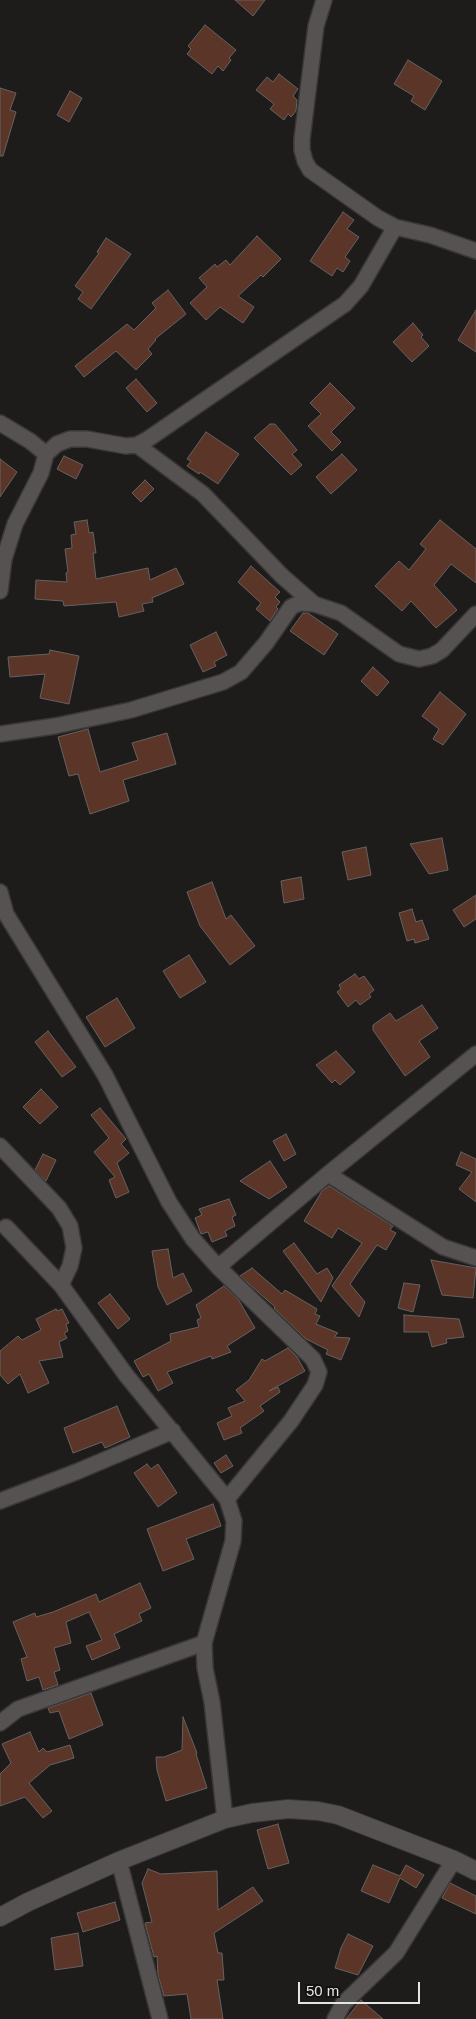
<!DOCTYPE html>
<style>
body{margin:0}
#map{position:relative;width:476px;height:2019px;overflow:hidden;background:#1e1c1b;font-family:Helvetica,sans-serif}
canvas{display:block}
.scale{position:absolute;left:298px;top:1982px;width:122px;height:22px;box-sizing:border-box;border:2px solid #e6e4e4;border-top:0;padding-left:6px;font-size:15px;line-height:18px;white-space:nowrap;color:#e6e4e4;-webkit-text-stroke:4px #151312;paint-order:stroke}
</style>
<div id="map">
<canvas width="476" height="2019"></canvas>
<div class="scale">50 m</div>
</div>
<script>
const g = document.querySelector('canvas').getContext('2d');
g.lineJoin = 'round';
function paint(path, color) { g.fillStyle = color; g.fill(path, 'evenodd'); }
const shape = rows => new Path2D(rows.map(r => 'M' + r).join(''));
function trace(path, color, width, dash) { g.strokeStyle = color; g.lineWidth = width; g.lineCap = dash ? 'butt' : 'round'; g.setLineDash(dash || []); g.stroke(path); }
const building = shape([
 [235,0,265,0,253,16,235,0],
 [205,25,236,50,229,58,231,60,223,71,218,66,212,74,187,54,191,49,188,46,205,25],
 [408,60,442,81,425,110,411,101,414,96,394,84,408,60],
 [279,74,298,89,293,96,297,100,296,111,291,117,288,114,284,120,270,109,274,104,256,90,267,77,273,82,279,74],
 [0,88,16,93,10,110,16,112,3,156,0,156,0,88],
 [70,91,82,98,69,122,57,115,70,91],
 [343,212,354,220,347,229,359,237,345,257,350,261,343,272,337,268,332,276,310,261,343,212],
 [257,236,281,259,263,277,261,275,238,296,254,307,243,323,220,307,206,320,190,303,207,287,199,278,215,264,217,267,226,260,230,265,257,236],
 [106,238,131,254,91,309,78,299,83,292,75,286,99,253,97,252,106,238],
 [168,290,186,314,155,339,156,340,148,349,152,354,136,370,116,351,84,377,75,366,127,324,134,330,156,308,152,303,168,290],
 [476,310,476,352,458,340,476,310],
 [413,323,423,335,421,337,429,346,412,362,393,342,413,323],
 [136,379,157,403,147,412,126,388,136,379],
 [330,383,355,408,331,432,341,442,332,451,308,426,321,414,310,403,330,383],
 [270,424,275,424,297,450,292,454,302,465,291,475,254,438,270,424],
 [206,432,239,454,218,484,200,472,199,474,187,466,191,461,187,459,206,432],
 [342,454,357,470,331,494,316,477,342,454],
 [64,456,83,465,76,479,57,469,64,456],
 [0,459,17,472,0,497,0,459],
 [145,480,154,489,141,502,132,493,145,480],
 [87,520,89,533,93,532,96,553,93,553,96,579,148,568,150,580,176,568,184,584,152,598,153,602,142,604,144,611,119,617,116,602,64,606,63,601,35,599,36,580,67,582,66,573,68,572,65,549,72,548,71,535,76,534,74,522,87,520],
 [440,520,476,549,476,583,451,564,434,585,457,610,436,628,411,601,402,611,375,586,399,561,409,570,426,549,420,544,440,520],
 [251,566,280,592,275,597,280,602,276,607,278,609,270,621,256,609,261,603,238,582,251,566],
 [303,613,308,613,338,634,324,655,290,631,303,613],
 [216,632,227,655,214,662,216,666,203,672,190,645,216,632],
 [50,650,79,656,69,704,40,698,45,674,10,677,8,657,49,654,50,650],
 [373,667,389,682,377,696,361,681,373,667],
 [440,692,466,714,443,745,433,739,439,729,422,716,440,692],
 [88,729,100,772,138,760,132,743,167,733,176,764,123,780,129,801,90,814,78,774,69,776,58,737,88,729],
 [442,838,448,870,429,874,410,844,442,838],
 [366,847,371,875,348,880,342,852,366,847],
 [301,877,304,899,284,903,281,881,301,877],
 [212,882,226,919,231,915,255,946,230,965,200,926,187,892,212,882],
 [476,895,476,919,464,927,453,910,476,895],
 [412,909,416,922,422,920,429,939,415,943,414,939,407,941,399,913,412,909],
 [189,955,206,982,180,998,163,971,189,955],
 [355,974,359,979,364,976,374,990,369,994,371,997,360,1005,356,1000,348,1007,337,992,341,989,339,985,355,974],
 [117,998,135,1028,105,1047,86,1017,117,998],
 [422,1005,438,1028,419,1041,430,1057,405,1076,373,1030,373,1025,390,1013,396,1021,422,1005],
 [48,1031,76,1067,62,1077,35,1042,48,1031],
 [336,1051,355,1072,340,1085,335,1080,332,1083,316,1065,336,1051],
 [41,1089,58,1107,40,1124,23,1107,41,1089],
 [100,1108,126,1139,121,1144,129,1153,117,1163,129,1192,116,1198,109,1180,115,1177,94,1152,109,1138,91,1115,100,1108],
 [286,1134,296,1154,284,1161,273,1141,286,1134],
 [461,1152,476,1159,476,1202,459,1189,472,1172,456,1165,461,1152],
 [43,1154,56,1160,46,1181,35,1170,43,1154],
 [270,1161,287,1187,269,1199,240,1181,270,1161],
 [329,1186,393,1226,390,1230,396,1233,386,1250,377,1245,350,1284,365,1302,359,1317,332,1286,362,1243,338,1228,332,1238,304,1221,322,1191,329,1186],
 [229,1199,236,1215,232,1217,235,1226,225,1231,227,1236,212,1242,208,1232,201,1234,195,1218,202,1215,199,1209,229,1199],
 [294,1243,317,1274,327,1268,333,1278,321,1302,283,1251,294,1243],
 [168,1249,173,1278,183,1273,192,1291,167,1305,158,1287,152,1251,168,1249],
 [431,1260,476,1268,473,1298,442,1295,431,1260],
 [252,1268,282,1294,285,1290,317,1309,315,1314,320,1316,316,1324,338,1333,334,1337,350,1338,341,1360,326,1354,328,1350,306,1339,274,1308,275,1307,240,1276,252,1268],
 [404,1283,420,1285,413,1312,398,1308,404,1283],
 [224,1286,238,1299,255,1328,227,1346,231,1352,212,1359,211,1356,167,1372,173,1383,158,1391,149,1374,143,1377,134,1361,171,1341,170,1334,199,1327,197,1320,201,1318,196,1305,224,1286],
 [110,1294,130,1319,118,1329,98,1303,110,1294],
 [56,1309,57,1311,62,1309,69,1323,66,1324,68,1331,64,1333,67,1338,59,1342,63,1357,39,1361,49,1383,28,1393,20,1374,8,1384,0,1375,0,1351,18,1336,22,1340,41,1330,36,1319,56,1309],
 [404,1315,459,1319,464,1337,446,1339,447,1343,432,1347,428,1332,404,1332,404,1315],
 [288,1348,297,1357,305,1371,269,1391,278,1387,280,1392,260,1406,264,1411,240,1428,242,1433,224,1440,217,1423,232,1416,228,1408,245,1401,236,1390,249,1380,262,1359,265,1361,288,1348],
 [117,1406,130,1437,105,1448,102,1442,73,1453,64,1428,117,1406],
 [226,1455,233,1466,221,1473,214,1463,226,1455],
 [147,1464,151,1469,158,1464,177,1493,158,1507,134,1473,147,1464],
 [213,1504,221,1526,186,1539,194,1559,163,1571,147,1529,213,1504],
 [140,1583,151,1608,139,1614,142,1621,114,1634,120,1648,92,1660,86,1646,102,1640,89,1612,66,1622,71,1643,54,1648,60,1670,54,1672,58,1685,43,1690,39,1677,27,1681,21,1659,27,1657,13,1622,35,1613,36,1617,53,1612,96,1594,99,1602,140,1583],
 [91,1693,103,1725,69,1739,59,1711,50,1713,48,1708,91,1693],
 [183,1717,197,1753,196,1754,207,1788,166,1801,157,1770,156,1757,164,1757,182,1750,183,1717],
 [30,1732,39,1752,43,1748,47,1752,70,1745,74,1758,50,1765,29,1783,52,1811,43,1818,25,1797,0,1806,0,1774,11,1763,2,1744,30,1732],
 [278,1824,289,1863,268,1869,257,1830,278,1824],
 [373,1865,400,1876,406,1865,424,1875,416,1888,400,1878,389,1903,361,1891,373,1865],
 [148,1869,161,1874,217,1871,218,1910,253,1887,263,1901,214,1933,218,1953,222,1953,224,1980,217,1980,223,2019,191,2019,187,1994,164,1996,158,1975,157,1956,154,1957,145,1923,152,1922,142,1883,148,1869],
 [450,1883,476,1896,476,1914,442,1898,450,1883],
 [115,1902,120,1920,83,1932,77,1913,115,1902],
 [78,1933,83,1966,55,1970,51,1938,78,1933],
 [348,1934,373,1946,358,1975,335,1968,341,1948,348,1934],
 [361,2000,383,2019,346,2019,361,2000]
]);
const minor = shape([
 [324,0,316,26,302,139,302,150,305,161,310,170,378,218,395,227,430,235,476,251],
 [0,423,30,441,46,454,41,473,15,524,4,559,0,591],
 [137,445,203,494,282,576,314,604],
 [46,454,57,444,70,439,87,439,126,446,137,445,148,439,345,304,361,286,395,227],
 [0,734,55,726,131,710,223,682,241,672,266,643,291,607,300,603,314,604,341,613,399,654,419,659,432,656,442,650,476,614],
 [0,892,6,914,105,1075,169,1202,193,1239,218,1267,313,1359,319,1372,315,1385,291,1421,227,1499],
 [0,1146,59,1208,70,1226,74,1248,70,1266,61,1285],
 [328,1174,443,1247,476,1258],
 [6,1227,61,1285,126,1375,227,1499,234,1521,233,1541,204,1643,205,1668,212,1702,225,1819],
 [218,1267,328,1174,476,1054],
 [0,1501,76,1472,173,1431],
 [0,1723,18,1709,204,1643],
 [119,1861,160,2019],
 [335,2019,343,2004,396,1953,454,1860]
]);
const tertiary = shape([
 [0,1917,28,1902,119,1861,225,1819,252,1813,288,1809,318,1811,338,1815,454,1860,476,1871]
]);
paint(building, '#5b3628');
trace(building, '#656261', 1);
trace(minor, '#393737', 18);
trace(tertiary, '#393737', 20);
trace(minor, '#555251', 15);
trace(tertiary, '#555251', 18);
</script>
